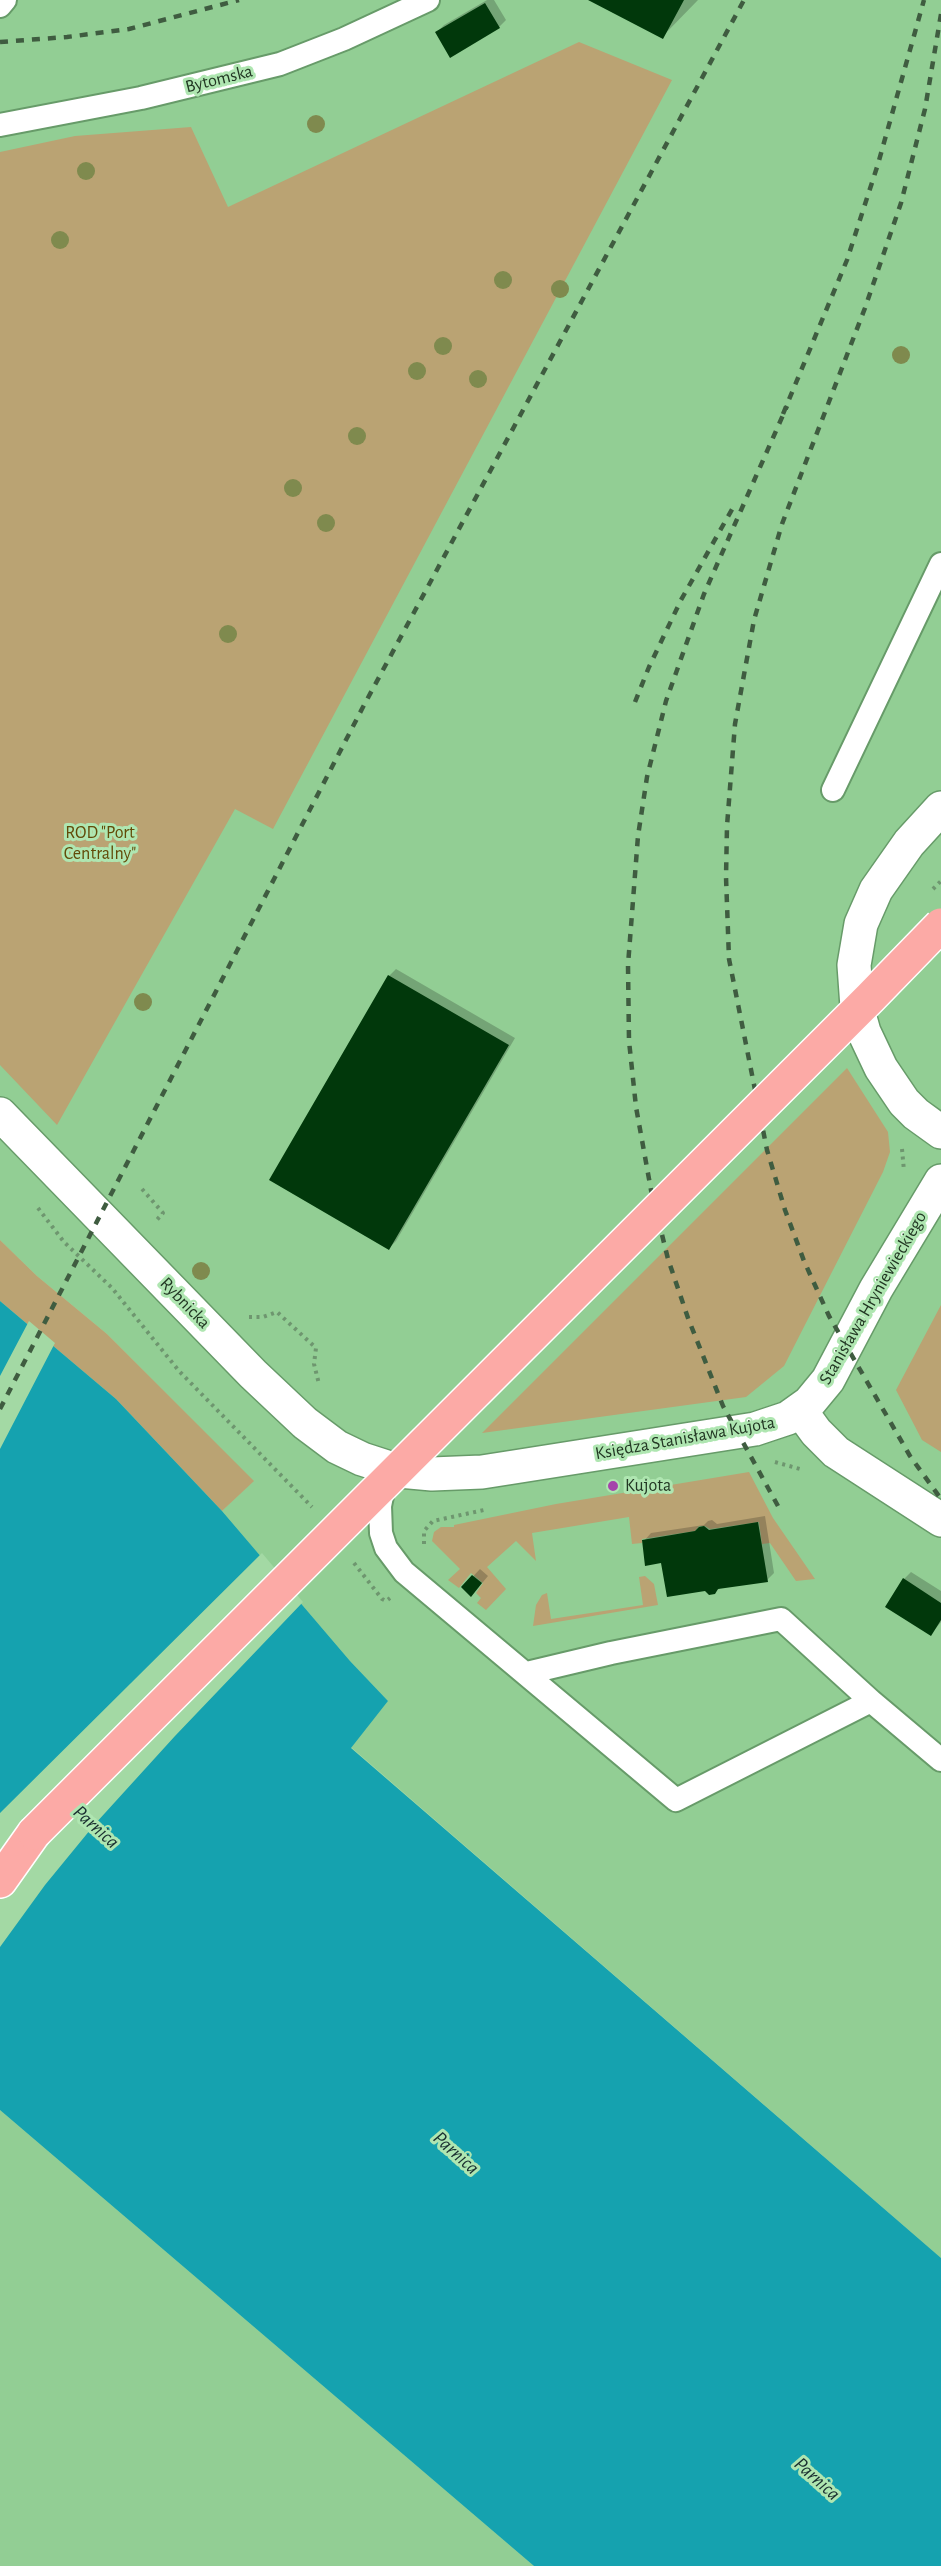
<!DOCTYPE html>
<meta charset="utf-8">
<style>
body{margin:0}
canvas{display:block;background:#a3d9a4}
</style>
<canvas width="941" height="2566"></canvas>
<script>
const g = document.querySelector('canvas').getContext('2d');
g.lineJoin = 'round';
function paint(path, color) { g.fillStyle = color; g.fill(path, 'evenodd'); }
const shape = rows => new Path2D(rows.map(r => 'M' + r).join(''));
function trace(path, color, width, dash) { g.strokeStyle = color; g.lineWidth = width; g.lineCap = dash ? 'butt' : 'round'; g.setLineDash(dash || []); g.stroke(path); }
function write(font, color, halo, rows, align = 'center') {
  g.font = font + ' "Alegreya Sans",sans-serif'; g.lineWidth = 6; g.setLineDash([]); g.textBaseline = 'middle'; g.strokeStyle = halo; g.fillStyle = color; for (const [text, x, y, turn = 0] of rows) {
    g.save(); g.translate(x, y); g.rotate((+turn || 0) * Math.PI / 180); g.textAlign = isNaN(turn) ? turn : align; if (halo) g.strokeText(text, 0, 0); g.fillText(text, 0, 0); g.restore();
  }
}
const built = shape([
 [0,0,941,0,941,2258,351,1747,388,1701,350,1661,222,1511,253,1481,107,1334,37,1276,0,1240],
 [0,2110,534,2566,0,2566]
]);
const green = shape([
 [579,42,672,80,273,829,235,809,57,1125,0,1065,0,152,75,136,191,127,228,207],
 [847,1068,888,1132,890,1152,883,1172,784,1366,746,1397,482,1433],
 [0,1240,37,1276,107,1334,254,1481,222,1511,116,1399,0,1301],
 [941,1305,941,1452,922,1440,896,1390],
 [749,1472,773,1518,815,1579,796,1581,770,1543,762,1544,759,1522,710,1529,705,1526,699,1526,695,1531,642,1539,642,1543,632,1544,629,1517,532,1533,536,1561,516,1541,487,1567,506,1589,486,1610,477,1603,481,1598,476,1593,483,1583,471,1573,459,1588,448,1580,460,1569,432,1541,434,1532,441,1527,454,1527,454,1525,556,1504],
 [645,1576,654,1584,658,1605,533,1626,536,1605,542,1595,547,1593,551,1619,643,1605,639,1577]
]);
const water = shape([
 [0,1301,116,1399,222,1511,350,1661,388,1701,351,1748,941,2258,941,2566,534,2566,0,2110]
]);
const pier = shape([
 [29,1321,55,1343,0,1449,0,1376],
 [262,1553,303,1602,175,1736,95,1824,45,1885,0,1947,0,1813]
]);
const shadow = shape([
 [487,0,494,0,506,20,499,27,437,32,444,25],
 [591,0,698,0,662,37],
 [396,969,515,1038,396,1241,389,1248,389,976],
 [765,1516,774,1573,767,1580,720,1588,714,1593,662,1562,644,1541,651,1533,704,1525,708,1521,712,1520,717,1524],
 [480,1569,488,1576,478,1588,463,1587],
 [911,1572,941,1591,941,1622,931,1634,904,1579]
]);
const building = shape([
 [588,0,684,0,663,39],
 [485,3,500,28,450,58,435,32],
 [388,975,509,1045,389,1250,269,1180],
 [758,1522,768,1582,718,1589,715,1594,709,1595,705,1591,667,1597,661,1563,645,1566,642,1540,695,1531,699,1527,704,1526,709,1530],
 [472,1575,482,1583,471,1597,461,1587],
 [903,1578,941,1603,941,1620,931,1636,885,1607]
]);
const path = shape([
 [902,1149,904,1171],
 [142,1189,163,1213,155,1222],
 [38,1208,64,1242,112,1288,179,1371,312,1507],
 [249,1317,263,1317,277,1312,316,1348,314,1364,319,1384],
 [775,1462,800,1469],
 [424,1544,424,1531,433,1521,484,1510],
 [354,1563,382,1599,386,1601,390,1598]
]);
const service = shape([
 [0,6,5,0],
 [0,125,141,98,280,64,344,39,428,0],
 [833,790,941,564],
 [385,1481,380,1506,381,1533,386,1548,404,1572,676,1800,871,1701,941,1760],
 [527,1673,611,1653,781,1619,871,1701]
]);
const minor = shape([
 [941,808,909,843,876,890,861,924,854,965,857,1007,864,1032,881,1068,904,1102,916,1114,941,1132],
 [0,1114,253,1374,305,1423,337,1447,362,1459,399,1471,432,1474,482,1472,514,1467,755,1429,788,1418,809,1403,828,1380,876,1289,941,1181],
 [800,1410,816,1432,836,1452,941,1520]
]);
const primary = shape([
 [0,1881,34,1833]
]);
const rail = shape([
 [941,14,925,109,901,203,865,308,782,524,754,620,735,724,727,826,726,877,729,959,767,1150,785,1210,804,1261,829,1316,910,1456,941,1499],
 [0,42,67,37,129,29,239,0],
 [783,414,847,260,878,164,924,0],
 [635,702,649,667,681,600,735,504],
 [0,1409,363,707,744,0],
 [778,1506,723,1406,688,1318,668,1259,651,1190,636,1107,629,1041,628,965,638,836,647,777,666,701,704,594,787,406]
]);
const pathBridge = shape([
 [933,889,941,881]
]);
const primaryBridge = shape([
 [34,1833,870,998,941,925]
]);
const trees = [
 [316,124],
 [86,171],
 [60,240],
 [503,280],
 [560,289],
 [443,346],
 [901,355],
 [417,371],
 [478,379],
 [357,436],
 [293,488],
 [326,523],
 [228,634],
 [143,1002],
 [201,1271]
];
const markers = [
 [613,1486,6,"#a544ab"]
];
const streetNames = [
 ["Bytomska",219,79,-14],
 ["Stanisława Hryniewieckiego",873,1298,-60],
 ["Rybnicka",185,1303,46],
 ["Księdza Stanisława Kujota",685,1438,-10]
];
const parkNames = [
 ["ROD \"Port",100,833],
 ["Centralny\"",100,854]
];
const poiNames = [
 ["Kujota",625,1486]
];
const waterNames = [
 ["Parnica",96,1827,42],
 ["Parnica",456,2153,42],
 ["Parnica",817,2479,42]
];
paint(built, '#92ce94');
paint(green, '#baa373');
paint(water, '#15a2af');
paint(pier, '#a3d9a4');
paint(shadow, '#0003');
paint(building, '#01380b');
trace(service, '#679b69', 26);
trace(minor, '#679b69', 36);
trace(primary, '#fff', 36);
trace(path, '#6e966f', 4, [3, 4.5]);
trace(service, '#fff', 22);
trace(minor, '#fff', 33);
trace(primary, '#fcaaa6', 33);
trace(rail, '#3f5c40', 4.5, [8, 8]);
trace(primaryBridge, '#fff', 36, []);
trace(pathBridge, '#6e966f', 4, [3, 4.5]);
trace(primaryBridge, '#fcaaa6', 33);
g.fillStyle = '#7f8a4e';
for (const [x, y] of trees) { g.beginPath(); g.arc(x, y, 9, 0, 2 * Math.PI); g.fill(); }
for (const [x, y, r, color] of markers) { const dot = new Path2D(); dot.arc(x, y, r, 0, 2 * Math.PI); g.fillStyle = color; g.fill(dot); trace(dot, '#afe6b1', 2); }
write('18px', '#223723', '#afe6b1', streetNames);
write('18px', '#624a08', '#afe6b1', parkNames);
write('18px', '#223723', '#afe6b1', poiNames, 'left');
write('italic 20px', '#192e30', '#afe6b1', waterNames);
</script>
